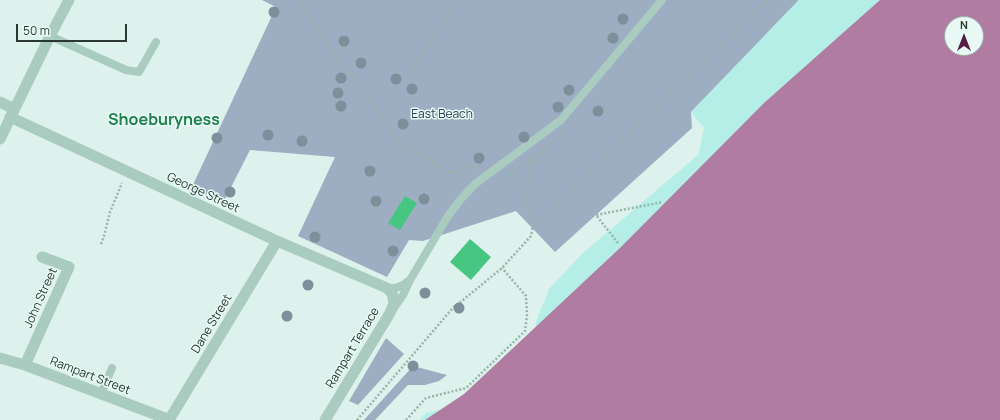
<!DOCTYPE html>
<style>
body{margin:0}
#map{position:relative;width:1000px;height:420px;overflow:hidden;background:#ddf2ed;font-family:Manrope,sans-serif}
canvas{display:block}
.north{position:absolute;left:944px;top:16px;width:40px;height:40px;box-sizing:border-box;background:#e9faf6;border:1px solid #9caca7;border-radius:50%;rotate:0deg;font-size:11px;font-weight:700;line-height:16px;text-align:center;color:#293831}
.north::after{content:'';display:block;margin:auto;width:14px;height:18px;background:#591e48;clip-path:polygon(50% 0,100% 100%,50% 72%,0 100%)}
.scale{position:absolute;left:16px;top:24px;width:111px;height:18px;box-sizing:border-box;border:2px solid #293831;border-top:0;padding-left:5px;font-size:12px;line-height:14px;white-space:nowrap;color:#293831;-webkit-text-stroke:3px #e9faf6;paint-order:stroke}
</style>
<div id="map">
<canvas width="1000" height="420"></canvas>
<div class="north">N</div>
<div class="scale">50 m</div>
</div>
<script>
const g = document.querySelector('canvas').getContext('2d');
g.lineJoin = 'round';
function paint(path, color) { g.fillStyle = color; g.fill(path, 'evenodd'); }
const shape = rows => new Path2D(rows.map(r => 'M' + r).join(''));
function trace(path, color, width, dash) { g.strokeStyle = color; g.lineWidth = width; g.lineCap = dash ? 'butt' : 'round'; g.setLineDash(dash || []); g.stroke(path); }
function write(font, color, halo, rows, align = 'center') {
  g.font = font + ' Manrope,sans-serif'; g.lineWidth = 3; g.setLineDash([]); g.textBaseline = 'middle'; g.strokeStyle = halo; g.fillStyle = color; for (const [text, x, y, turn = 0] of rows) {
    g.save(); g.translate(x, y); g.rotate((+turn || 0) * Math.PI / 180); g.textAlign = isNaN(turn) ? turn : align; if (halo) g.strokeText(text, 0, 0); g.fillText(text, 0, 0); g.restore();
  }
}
const green = shape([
 [262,0,799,0,691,112,692,128,555,252,516,211,423,241,409,240,387,277,298,236,335,157,250,150,223,203,191,189,276,7],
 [386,338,404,354,358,405,349,401],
 [413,366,447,375,439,381,425,385,408,385,375,420,364,420]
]);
const sand = shape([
 [799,0,959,0,531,420,419,420,426,413,474,403,538,346,536,322,549,289,582,254,699,154,704,128,691,112]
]);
const water = shape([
 [880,0,1000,0,1000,420,425,420,464,394,621,247,764,103],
 [952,24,976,24,976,48,952,48]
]);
const building = shape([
 [405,196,417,203,400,230,388,223],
 [470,239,491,257,471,280,450,262]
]);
const path = shape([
 [298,0,392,134,402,143,451,173,473,165,480,166],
 [409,74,457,0],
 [504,177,537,156],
 [533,228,661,102,768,0],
 [618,243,596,215,663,202],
 [101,244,104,236,110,212,122,183],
 [357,420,452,309,502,268,531,236,533,225,533,216,525,204,525,196,537,156,569,129],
 [406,420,426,398,466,388,525,331,527,315,526,296,502,268]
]);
const service = shape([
 [50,36,126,70,139,72,156,42],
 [410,280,448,216,461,199,475,184,561,120,662,0],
 [387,288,396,288,403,285,410,280,403,295,394,308],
 [101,394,112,368]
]);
const minor = shape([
 [0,102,14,109],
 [10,117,277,241,387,288,392,293,394,303,390,313,325,420],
 [0,358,25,365,170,420],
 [25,365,69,267,42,257],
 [169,420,277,241]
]);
const tertiary = shape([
 [0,139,50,36,69,0]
]);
const trees = [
 [274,12],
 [623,19],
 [613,38],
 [344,41],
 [361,63],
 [341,78],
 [396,79],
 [412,89],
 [569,90],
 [338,93],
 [341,106],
 [558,107],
 [598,111],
 [403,124],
 [268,135],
 [524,137],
 [217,138],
 [302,141],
 [479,158],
 [370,171],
 [230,192],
 [424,199],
 [376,201],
 [315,237],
 [393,251],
 [308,285],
 [425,293],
 [459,308],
 [287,316],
 [413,366]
];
const parkNames = [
 ["East Beach",442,115]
];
const streetNames = [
 ["George Street",203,193,25],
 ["John Street",41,298,-66],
 ["Dane Street",212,324,-59],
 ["Rampart Terrace",353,348,-59],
 ["Rampart Street",90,376,21]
];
const districtNames = [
 ["Shoeburyness",164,121]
];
paint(green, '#9dadc2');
paint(sand, '#b4eee6');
paint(water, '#b07ca2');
paint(building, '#47c682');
trace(path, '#93b7aa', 2.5, [2, 2]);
trace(service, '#a9cbc0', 8);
trace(minor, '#a9cbc0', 11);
trace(tertiary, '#a9cbc0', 11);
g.fillStyle = '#7c8f9a';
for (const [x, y] of trees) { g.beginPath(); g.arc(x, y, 5.5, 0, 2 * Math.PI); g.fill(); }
write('12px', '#2c3e56', '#e9faf6', parkNames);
write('12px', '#293831', '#e9faf6', streetNames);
write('bold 16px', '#20814d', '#e9faf6', districtNames);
</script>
